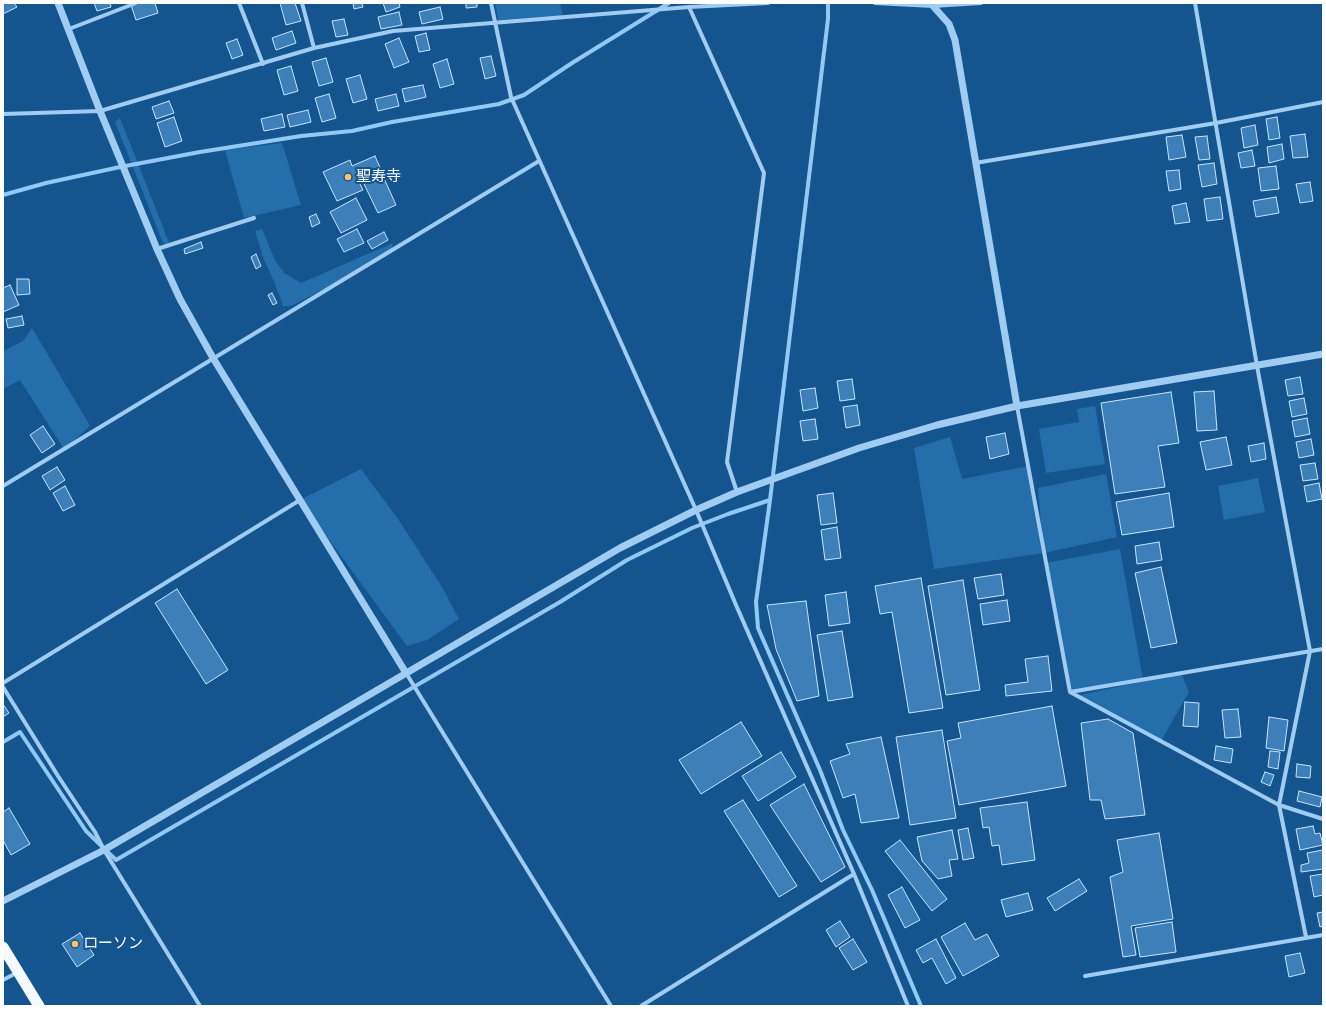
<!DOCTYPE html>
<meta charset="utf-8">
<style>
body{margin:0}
#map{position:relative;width:1326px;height:1009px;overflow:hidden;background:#15558f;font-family:Signika,sans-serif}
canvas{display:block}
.frame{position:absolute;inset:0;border:4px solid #fff;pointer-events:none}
</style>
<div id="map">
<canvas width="1326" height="1009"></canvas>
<div class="frame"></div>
</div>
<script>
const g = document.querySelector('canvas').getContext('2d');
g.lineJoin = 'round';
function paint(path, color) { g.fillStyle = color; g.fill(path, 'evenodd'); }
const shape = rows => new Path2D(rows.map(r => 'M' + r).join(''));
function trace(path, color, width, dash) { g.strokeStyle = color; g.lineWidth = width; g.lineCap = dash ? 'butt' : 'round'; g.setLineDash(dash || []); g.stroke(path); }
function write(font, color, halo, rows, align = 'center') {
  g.font = font + ' Signika,"Noto Sans JP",sans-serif'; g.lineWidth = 4; g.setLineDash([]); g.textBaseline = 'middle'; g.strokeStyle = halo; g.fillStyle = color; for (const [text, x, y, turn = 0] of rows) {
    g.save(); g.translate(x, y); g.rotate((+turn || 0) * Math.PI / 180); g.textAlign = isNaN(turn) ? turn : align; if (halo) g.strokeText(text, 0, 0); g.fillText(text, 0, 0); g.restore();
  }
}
const green = shape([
 [495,3,560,3,563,18,499,23],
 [120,118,170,245,163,243,115,122],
 [282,143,301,205,244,218,225,150],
 [262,229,275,260,284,273,301,283,393,243,391,251,344,279,291,306,283,306,274,281,264,260,255,231],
 [32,328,90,426,64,449,20,380,3,389,3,351,23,341],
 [1095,406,1105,464,1046,473,1039,429,1079,422,1077,409],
 [950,437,962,479,1028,466,1043,546,1038,488,1106,474,1117,537,1044,553,934,569,914,448],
 [361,469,398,519,442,587,459,619,427,640,407,646,300,500],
 [1258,478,1265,512,1224,520,1218,486],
 [1120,549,1143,680,1070,692,1046,563],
 [1181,673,1189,692,1161,741,1076,696]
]);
const stream = shape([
 [828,3,828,19,770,500,756,602,758,628,820,770,843,830,872,890,921,1006],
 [3,195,46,183,120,167,200,152,301,136,352,131,392,122,499,104,524,95,572,63,669,3],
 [3,742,20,732,86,831,116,860,560,602,627,560,692,528,728,514,770,500]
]);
const building = shape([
 [3,3,14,3,17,7,3,14,3,3],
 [94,3,110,3,111,7,97,11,94,3],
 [136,3,155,3,158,13,136,20,131,5,136,3],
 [280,3,295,3,301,21,286,25,280,3],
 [353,3,362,3,363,7,354,9,353,3],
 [383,3,399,3,400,7,386,12,383,3],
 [466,3,477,3,477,7,466,8,466,3],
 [440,7,443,19,422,24,419,12,440,7],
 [399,12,402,25,381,29,378,17,399,12],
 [344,19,348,35,336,37,332,21,344,19],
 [292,31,296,43,276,50,272,38,292,31],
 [426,33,430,50,419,52,415,36,426,33],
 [399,38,409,62,394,68,385,44,399,38],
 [237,39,243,55,232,59,226,43,237,39],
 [491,56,496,76,485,79,480,58,491,56],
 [326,58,333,82,319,86,312,62,326,58],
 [447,59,454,84,440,88,433,64,447,59],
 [291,66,298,91,284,95,277,70,291,66],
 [360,75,367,99,353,103,346,79,360,75],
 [423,85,426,97,405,102,402,89,423,85],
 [329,94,336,118,322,122,315,98,329,94],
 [396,94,399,106,378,111,375,99,396,94],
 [169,101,174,113,156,119,152,107,169,101],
 [308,110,311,122,290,127,287,115,308,110],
 [282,114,285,127,264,131,261,119,282,114],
 [174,117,182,141,165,147,157,123,174,117],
 [1277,117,1280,138,1269,140,1266,119,1277,117],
 [1255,125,1258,145,1244,148,1241,128,1255,125],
 [1305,134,1308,157,1293,158,1290,136,1305,134],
 [1182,135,1186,157,1169,160,1166,137,1182,135],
 [1207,136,1210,159,1199,160,1195,137,1207,136],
 [1282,144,1284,159,1269,163,1267,147,1282,144],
 [1252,150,1255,166,1241,168,1238,153,1252,150],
 [375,156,382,172,359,182,363,190,337,201,323,172,350,160,352,166,375,156],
 [1214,163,1217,184,1202,187,1198,165,1214,163],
 [1276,166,1279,189,1261,191,1258,168,1276,166],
 [1179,170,1181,189,1169,191,1166,171,1179,170],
 [383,176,396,205,378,213,364,184,383,176],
 [1310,182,1313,201,1300,203,1296,184,1310,182],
 [1220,197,1223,219,1207,221,1204,199,1220,197],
 [1276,197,1279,213,1256,217,1253,201,1276,197],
 [356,198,367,220,341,233,330,212,356,198],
 [1186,203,1190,222,1175,224,1172,206,1186,203],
 [316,214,320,223,312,227,309,217,316,214],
 [357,229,364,243,344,252,337,239,357,229],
 [384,232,388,240,372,249,367,241,384,232],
 [201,242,203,248,185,254,184,249,201,242],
 [256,254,261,266,256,269,251,257,256,254],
 [17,279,29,279,30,294,17,295,17,279],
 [10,285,19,305,3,312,3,288,10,285],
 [272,293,277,303,273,305,268,295,272,293],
 [22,316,24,325,8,328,6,319,22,316],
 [1300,377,1303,394,1288,396,1285,380,1300,377],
 [852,379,855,399,840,401,837,381,852,379],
 [815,388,818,408,803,411,800,390,815,388],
 [1214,391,1217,430,1197,431,1194,392,1214,391],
 [1171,392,1179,443,1158,446,1165,487,1115,494,1101,403,1171,392],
 [1304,398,1307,414,1292,417,1289,401,1304,398],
 [857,405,860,425,846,428,843,407,857,405],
 [1307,418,1310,434,1295,437,1292,421,1307,418],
 [815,419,818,439,803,441,800,421,815,419],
 [43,426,55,444,42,453,30,435,43,426],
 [1005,433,1009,454,990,459,986,437,1005,433],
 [1226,437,1232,465,1206,470,1200,442,1226,437],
 [1311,439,1314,455,1299,458,1296,442,1311,439],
 [1264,443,1266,459,1251,462,1248,446,1264,443],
 [1315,463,1318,479,1303,481,1300,465,1315,463],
 [57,467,65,480,50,490,42,476,57,467],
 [1319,483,1322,499,1307,502,1304,486,1319,483],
 [65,486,75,505,63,511,53,493,65,486],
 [833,493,837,523,821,525,817,495,833,493],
 [1169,493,1174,527,1122,535,1116,502,1169,493],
 [837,527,841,558,825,560,821,530,837,527],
 [1159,542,1162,560,1137,564,1135,546,1159,542],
 [1161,567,1177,643,1151,648,1135,573,1161,567],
 [1001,574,1004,595,978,599,974,578,1001,574],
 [921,578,943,708,909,713,892,612,880,614,875,586,921,578],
 [963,580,980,690,946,695,928,586,963,580],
 [177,589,228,670,206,684,155,603,177,589],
 [846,592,850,623,829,626,825,595,846,592],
 [1007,600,1010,621,983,625,980,604,1007,600],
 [806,601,819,696,797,701,776,649,767,605,806,601],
 [842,631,853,697,828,701,817,635,842,631],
 [1048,656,1052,691,1006,696,1005,685,1028,682,1025,659,1048,656],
 [1185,702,1199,703,1198,727,1183,726,1185,702],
 [3,704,9,713,3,717,3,704],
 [1052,706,1066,786,959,805,947,741,961,738,958,723,1052,706],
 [1238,709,1241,737,1225,738,1222,710,1238,709],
 [1269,717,1288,720,1284,751,1266,748,1269,717],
 [1108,719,1133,733,1145,815,1105,819,1101,800,1090,800,1081,723,1108,719],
 [741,722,762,756,701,794,679,760,741,722],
 [942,730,956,818,910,825,896,737,942,730],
 [881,737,899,818,861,823,855,794,843,798,830,761,850,754,846,744,881,737],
 [1216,746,1233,749,1231,763,1214,760,1216,746],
 [1270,751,1280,752,1278,769,1268,767,1270,751],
 [781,752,796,777,758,801,742,776,781,752],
 [1297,764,1311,766,1310,778,1296,777,1297,764],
 [1265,772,1274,775,1270,786,1261,782,1265,772],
 [804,784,845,867,821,882,770,805,804,784],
 [1299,791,1322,797,1320,807,1297,801,1299,791],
 [743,800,797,886,779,897,724,811,743,800],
 [1027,802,1035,860,1002,865,999,845,992,846,989,827,983,828,980,808,1027,802],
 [9,808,30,844,11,855,3,840,3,812,9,808],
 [1313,826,1315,834,1320,833,1323,845,1300,850,1296,829,1313,826],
 [968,828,974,858,963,860,958,830,968,828],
 [952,830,958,859,949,860,952,876,938,879,922,861,917,837,952,830],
 [1159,833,1173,919,1131,926,1136,955,1123,957,1110,877,1123,872,1117,840,1159,833],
 [900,840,947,899,932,911,885,851,900,840],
 [1323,850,1323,869,1301,872,1301,865,1309,863,1307,853,1323,850],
 [1323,874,1323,895,1314,897,1310,876,1323,874],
 [1079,879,1087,891,1055,911,1047,898,1079,879],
 [902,887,920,920,905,928,888,895,902,887],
 [1028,893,1033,910,1006,917,1001,900,1028,893],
 [1323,912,1323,926,1320,927,1317,913,1323,912],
 [840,921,850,937,836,947,826,930,840,921],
 [1172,922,1176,952,1140,957,1135,928,1172,922],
 [965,923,975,940,987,934,999,956,963,976,941,937,965,923],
 [80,933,94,955,77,967,62,944,80,933],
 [853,939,867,962,853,970,839,948,853,939],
 [936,939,956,978,946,984,932,958,923,963,916,950,936,939],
 [1300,953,1305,973,1289,977,1285,956,1300,953]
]);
const minor = shape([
 [239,3,263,64],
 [302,3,314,48],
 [491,3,511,97,696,510,736,605,854,874,908,1006],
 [875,3,933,6,981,3],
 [1195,3,1257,366,1310,651,1279,805,1306,937],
 [689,7,764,173,727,462,737,492],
 [69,29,136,3],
 [3,114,100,111,314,48,393,31,689,7,768,3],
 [975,163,1216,123,1323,102],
 [157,249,254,218],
 [1017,406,1070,692],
 [3,486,539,161],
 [406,673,611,1006],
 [3,683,300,500],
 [3,687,58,776,95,832,104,850,200,1006],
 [1070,692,1279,805,1323,819],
 [1070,692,1323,649],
 [1085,976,1323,935],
 [3,980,18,972],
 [641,1006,854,874]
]);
const tertiary = shape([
 [58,3,100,111,157,249,180,299,213,358,406,673],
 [933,3,933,6,949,24,955,40,1017,406],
 [3,901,104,850,620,548,696,510,737,492,859,448,937,425,1017,406,1323,354]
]);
const trunk = shape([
 [3,947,39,1006]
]);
const markers = [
 [348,177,4,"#ffc260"],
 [75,944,4,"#ffc260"]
];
const poiNames = [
 ["聖寿寺",356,177],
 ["ローソン",83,944]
];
paint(green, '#246eac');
trace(stream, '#92c8f4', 4);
paint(building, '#3d7fb8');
trace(building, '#c7e4fc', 1);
trace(minor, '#a0ccf1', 4);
trace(tertiary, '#a0ccf1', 7);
trace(trunk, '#f4faff', 11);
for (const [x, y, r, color] of markers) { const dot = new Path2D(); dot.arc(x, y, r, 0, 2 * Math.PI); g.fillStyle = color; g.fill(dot); trace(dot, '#15558f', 1.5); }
write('15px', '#fff', '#15558f', poiNames, 'left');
</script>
